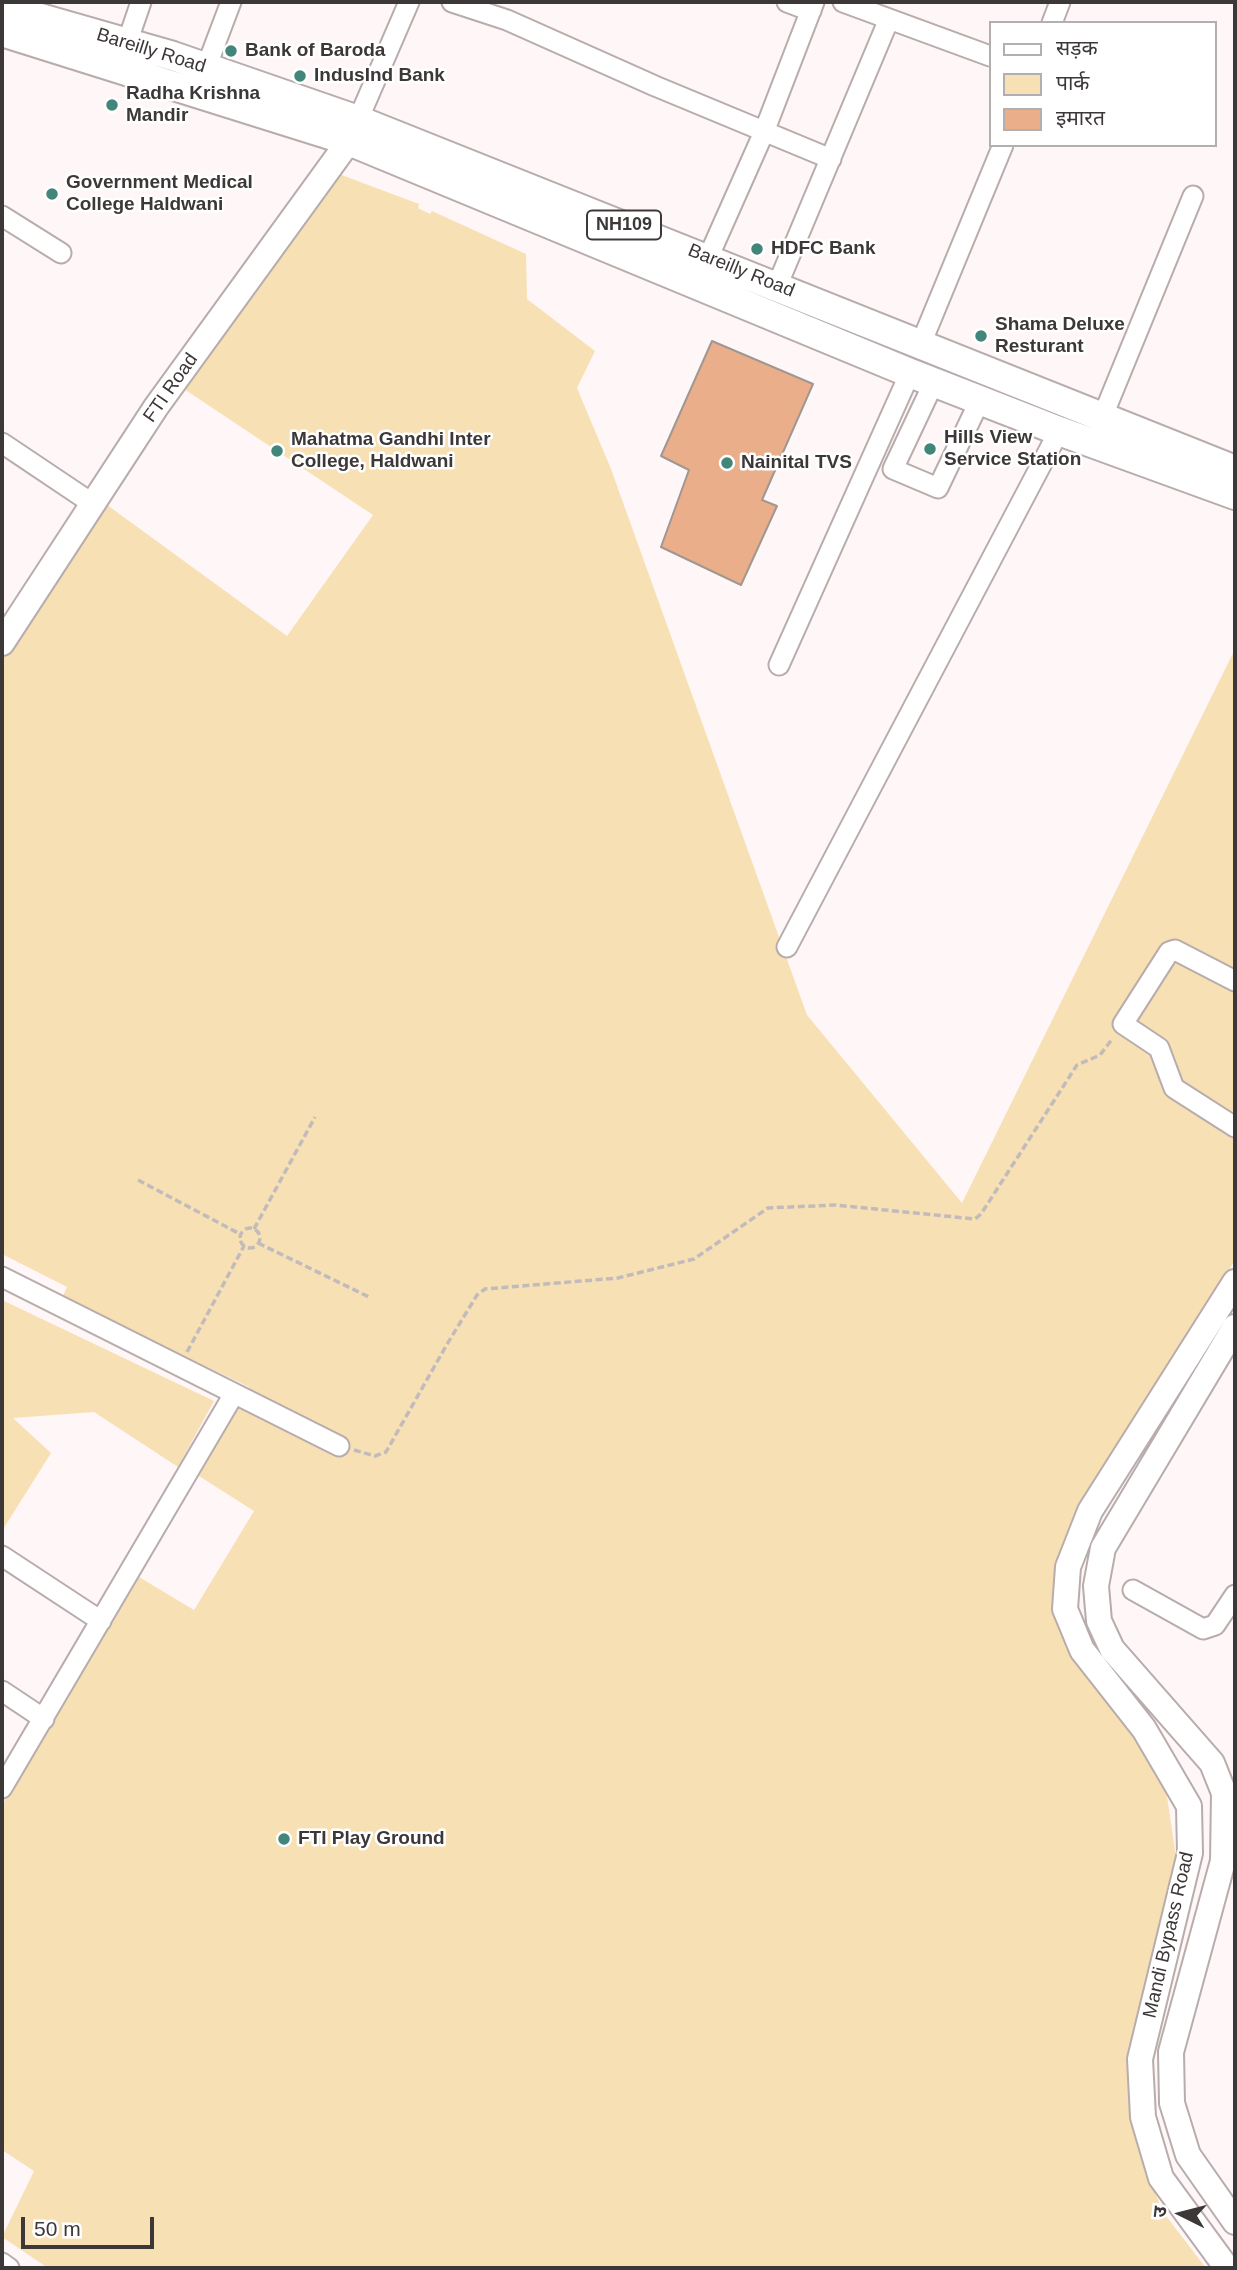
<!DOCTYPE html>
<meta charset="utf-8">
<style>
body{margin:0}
#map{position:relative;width:1237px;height:2270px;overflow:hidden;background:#fff7f7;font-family:Helvetica,"Noto Sans Devanagari",sans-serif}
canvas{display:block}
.frame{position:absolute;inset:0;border:4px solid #3d3838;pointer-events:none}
.legend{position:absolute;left:989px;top:21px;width:228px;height:126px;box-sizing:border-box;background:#fff;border:2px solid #b1afaf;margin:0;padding:9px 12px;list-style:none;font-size:21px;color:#3d3838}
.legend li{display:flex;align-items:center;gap:14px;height:35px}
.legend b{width:35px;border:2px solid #b1afaf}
.north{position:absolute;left:1146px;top:2179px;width:70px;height:70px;-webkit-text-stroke:5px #fff;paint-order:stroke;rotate:276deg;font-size:19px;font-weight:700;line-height:28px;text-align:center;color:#3d3838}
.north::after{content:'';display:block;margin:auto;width:24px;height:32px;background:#3d3838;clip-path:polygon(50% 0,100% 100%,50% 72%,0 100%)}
.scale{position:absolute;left:21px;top:2217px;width:133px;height:32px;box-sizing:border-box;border:4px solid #3d3838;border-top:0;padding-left:9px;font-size:21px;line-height:24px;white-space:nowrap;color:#3d3838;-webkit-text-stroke:5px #fff;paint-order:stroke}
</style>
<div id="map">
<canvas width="1237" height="2270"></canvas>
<div class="frame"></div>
<ul class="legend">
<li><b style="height:9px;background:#fff"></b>सड़क</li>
<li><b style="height:19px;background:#f7e0b4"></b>पार्क</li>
<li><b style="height:19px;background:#eaae8b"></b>इमारत</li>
</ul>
<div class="north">उ</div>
<div class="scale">50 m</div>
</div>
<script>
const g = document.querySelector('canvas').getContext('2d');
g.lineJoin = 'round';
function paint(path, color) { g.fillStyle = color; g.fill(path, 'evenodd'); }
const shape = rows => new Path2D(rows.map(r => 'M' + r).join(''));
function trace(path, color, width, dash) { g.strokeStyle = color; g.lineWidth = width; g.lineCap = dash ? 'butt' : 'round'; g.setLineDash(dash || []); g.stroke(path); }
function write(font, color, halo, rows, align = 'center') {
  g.font = font + ' Helvetica,sans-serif'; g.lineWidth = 5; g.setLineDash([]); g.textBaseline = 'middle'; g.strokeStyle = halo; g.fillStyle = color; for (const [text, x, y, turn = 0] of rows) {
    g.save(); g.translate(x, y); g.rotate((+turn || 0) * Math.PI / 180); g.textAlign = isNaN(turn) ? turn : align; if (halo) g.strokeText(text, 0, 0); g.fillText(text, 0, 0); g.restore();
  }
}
const green = shape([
 [339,174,419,204,418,208,430,214,432,211,526,254,527,299,595,351,577,388,611,469,807,1015,962,1203,1235,649,1235,1260,1067,1541,1062,1632,1165,1783,1178,1870,1129,2068,1140,2155,1163,2212,1206,2268,48,2268,2,2237,34,2171,2,2150,2,1805,139,1577,194,1610,254,1511,199,1476,249,1387,62,1298,67,1287,2,1254,2,659,103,502,287,636,373,515,184,389],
 [2,1300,214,1401,178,1467,94,1412,13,1418,51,1453,2,1531]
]);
const building = shape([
 [712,341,813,384,762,500,777,506,741,585,661,547,689,470,661,456,712,341]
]);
const path = shape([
 [138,1180,240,1234],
 '240 1238a10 10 0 1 1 20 0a10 10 0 1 1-20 0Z',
 [254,1229,315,1117],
 [258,1243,369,1297],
 [187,1352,244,1246],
 [354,1450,375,1456,386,1452,446,1346,477,1295,485,1289,618,1278,694,1259,768,1208,835,1205,975,1219,981,1214,1077,1065,1100,1055,1113,1038]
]);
const minor = shape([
 [452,2,507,20,655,86,831,159],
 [787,2,811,11],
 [843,2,990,56],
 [1052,23,1060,2],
 [127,43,141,2],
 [206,68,231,2],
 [358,120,409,2],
 [2,216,61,253],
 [708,258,764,132,814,2],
 [777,286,889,19],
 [920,346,1003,145],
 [934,382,893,469,938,488,980,400],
 [1102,418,1193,196],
 [2,443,93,504],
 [779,665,910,373],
 [787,947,1059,431],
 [1235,981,1175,950,1169,952,1123,1024,1159,1048,1174,1088,1235,1127],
 [2,1277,339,1446],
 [2,1556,101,1621],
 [1133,1590,1203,1629,1215,1625,1235,1595],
 [2,1691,44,1719],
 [2,1788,234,1394],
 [2,2263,9,2268]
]);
const major = shape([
 [2,643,156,407,349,141],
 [1235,1327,1103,1548,1096,1586,1099,1621,1112,1649,1212,1763,1224,1793,1223,1861,1171,2052,1172,2103,1188,2155,1235,2222],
 [1227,2268,1161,2178,1143,2117,1140,2059,1190,1853,1189,1806,1144,1729,1082,1650,1065,1609,1068,1567,1090,1511,1235,1282]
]);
const highway = shape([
 [2,7,173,56,358,120,1235,470],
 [2,32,349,141,910,373,1059,431,1235,495]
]);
const markers = [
 [231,51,7,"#42867a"],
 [300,76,7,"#42867a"],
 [112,105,7,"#42867a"],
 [52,194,7,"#42867a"],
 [757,249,7,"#42867a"],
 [981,336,7,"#42867a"],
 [930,449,7,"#42867a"],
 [277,451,7,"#42867a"],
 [727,463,7,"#42867a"],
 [284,1839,7,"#42867a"]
];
const shields = [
 [624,225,74]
];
const shieldNames = [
 ["NH109",624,225]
];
const streetNames = [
 ["Bareilly Road",151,51,17],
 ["Bareilly Road",741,271,22],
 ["FTI Road",171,388,-55],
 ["Mandi Bypass Road",1169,1935,-77]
];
const poiNames = [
 ["Bank of Baroda",245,51],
 ["IndusInd Bank",314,76],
 ["Radha Krishna",126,94],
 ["Mandir",126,116],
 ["Government Medical",66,183],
 ["College Haldwani",66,205],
 ["HDFC Bank",771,249],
 ["Shama Deluxe",995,325],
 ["Resturant",995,347],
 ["Hills View",944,438],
 ["Service Station",944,460],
 ["Mahatma Gandhi Inter",291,440],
 ["College, Haldwani",291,462],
 ["Nainital TVS",741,463],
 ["FTI Play Ground",298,1839]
];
paint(green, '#f7e0b4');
paint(building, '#eaae8b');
trace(building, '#a19791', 2);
trace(minor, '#b8acac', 23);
trace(major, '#b8acac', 28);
trace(highway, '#b8acac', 32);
trace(path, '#c2bbbb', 3.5, [7, 3.5]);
trace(minor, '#fff', 19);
trace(major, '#fff', 24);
trace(highway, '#fff', 28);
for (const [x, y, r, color] of markers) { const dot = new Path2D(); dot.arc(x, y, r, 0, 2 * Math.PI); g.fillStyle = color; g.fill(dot); trace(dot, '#fff', 2.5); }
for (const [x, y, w] of shields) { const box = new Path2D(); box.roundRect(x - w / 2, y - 14.5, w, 29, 5); g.fillStyle = '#fff'; g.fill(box); trace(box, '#3d3838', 2); }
write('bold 18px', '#3d3838', null, shieldNames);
write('19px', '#3d3838', '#fff', streetNames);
write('bold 19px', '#3d3838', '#fff', poiNames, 'left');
</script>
